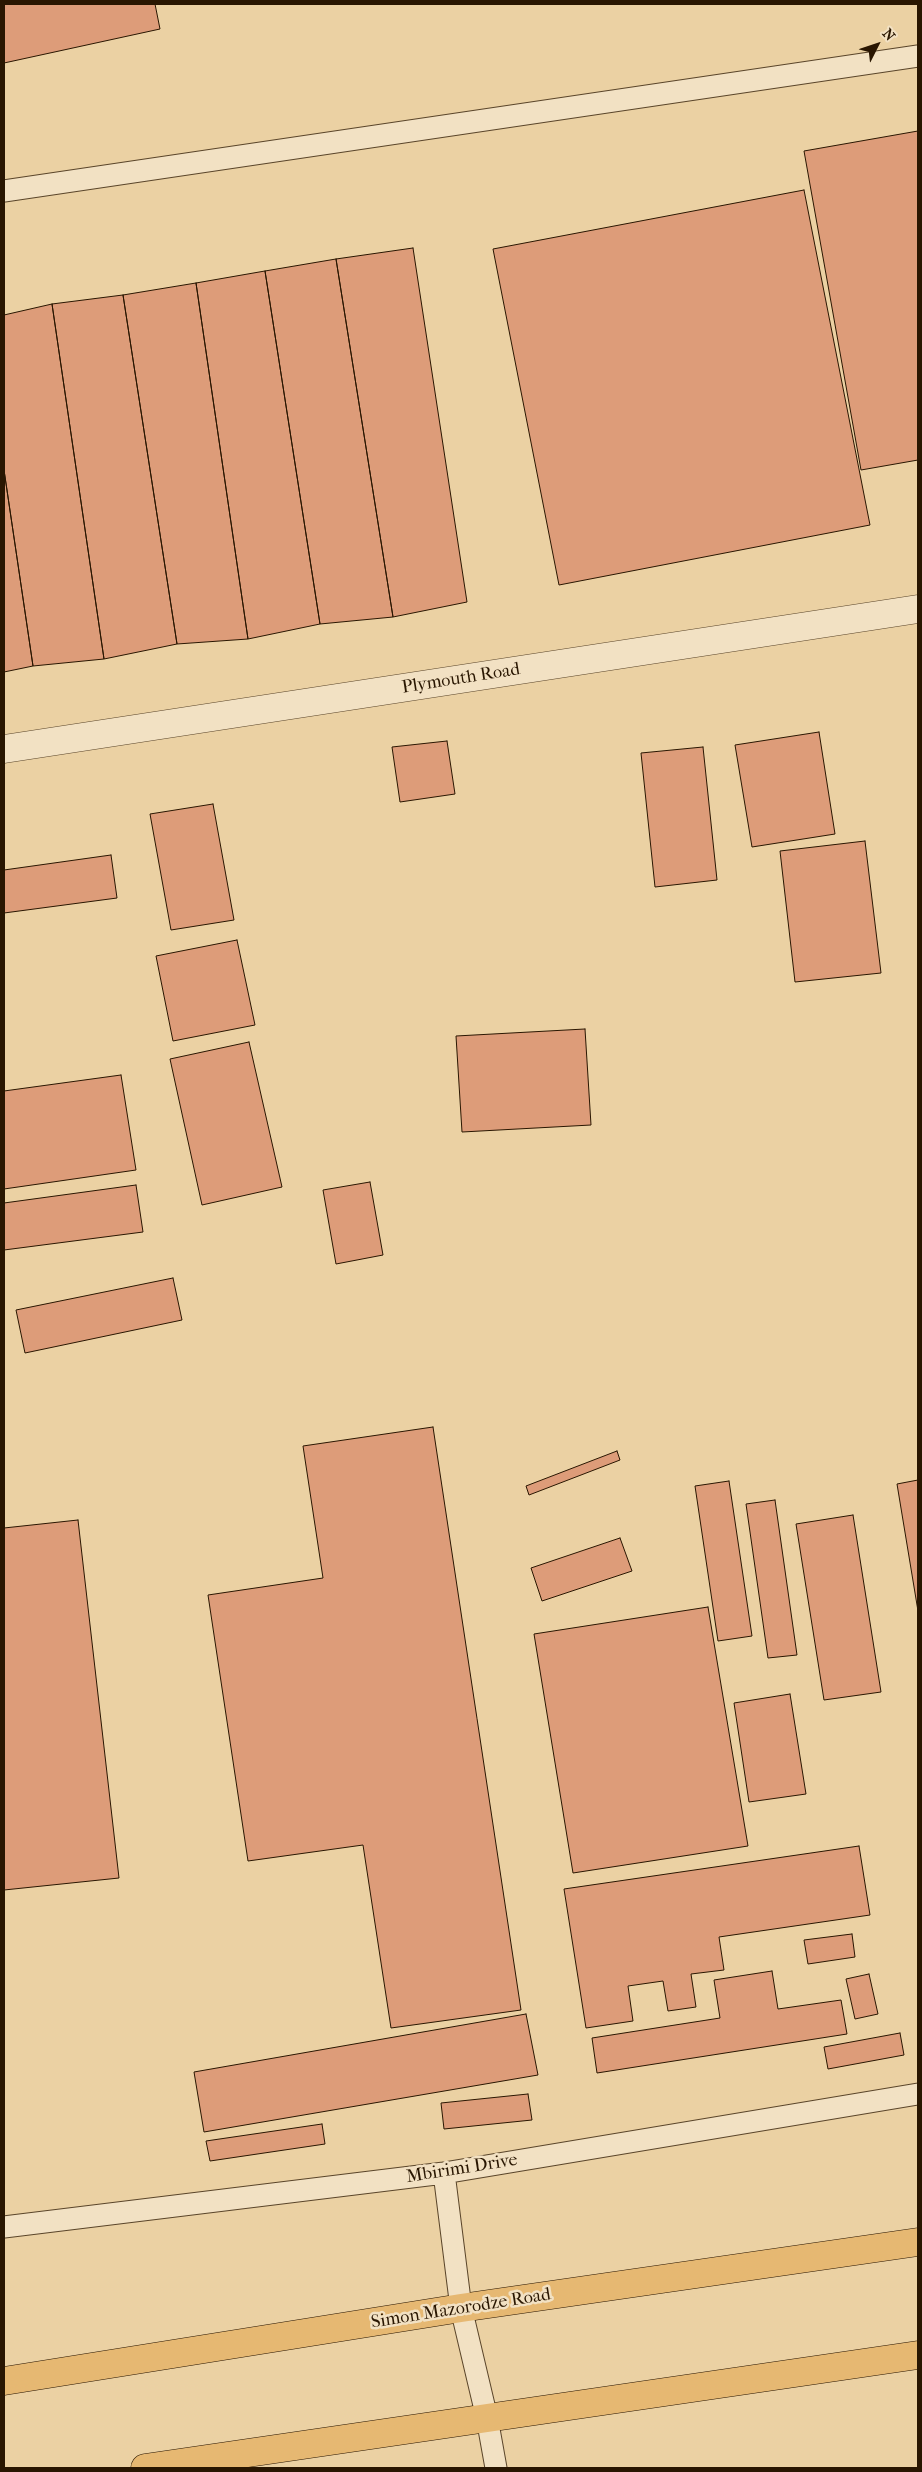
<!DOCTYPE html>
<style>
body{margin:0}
#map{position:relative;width:922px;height:2472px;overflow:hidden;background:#ebd1a3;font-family:"IM FELL French Canon",serif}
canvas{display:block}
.frame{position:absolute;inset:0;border:5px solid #291601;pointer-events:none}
.north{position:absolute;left:852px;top:20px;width:50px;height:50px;-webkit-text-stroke:4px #f2e1c3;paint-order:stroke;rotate:49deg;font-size:14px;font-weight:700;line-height:20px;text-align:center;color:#291601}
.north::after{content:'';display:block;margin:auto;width:18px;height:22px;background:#291601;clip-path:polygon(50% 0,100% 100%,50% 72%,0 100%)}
</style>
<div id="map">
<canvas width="922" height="2472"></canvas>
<div class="frame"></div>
<div class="north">N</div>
</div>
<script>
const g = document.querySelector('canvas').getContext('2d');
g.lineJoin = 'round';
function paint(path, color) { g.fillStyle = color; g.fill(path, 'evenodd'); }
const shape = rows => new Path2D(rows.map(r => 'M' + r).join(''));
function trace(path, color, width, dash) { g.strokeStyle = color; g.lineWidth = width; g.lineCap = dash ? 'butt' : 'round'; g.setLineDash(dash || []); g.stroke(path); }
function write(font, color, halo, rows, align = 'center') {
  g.font = font + ' "IM FELL French Canon",serif'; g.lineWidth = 5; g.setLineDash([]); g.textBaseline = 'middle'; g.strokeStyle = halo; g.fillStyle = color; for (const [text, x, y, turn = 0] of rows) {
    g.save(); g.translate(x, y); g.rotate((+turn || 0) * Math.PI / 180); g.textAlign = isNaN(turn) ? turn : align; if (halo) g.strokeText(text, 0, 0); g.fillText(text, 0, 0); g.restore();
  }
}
const building = shape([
 [4,4,155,4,160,29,4,63,4,4],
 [918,131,918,460,861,470,804,151,918,131],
 [804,190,870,525,559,585,493,249,804,190],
 [413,248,467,602,393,617,336,259,413,248],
 [336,259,393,617,320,624,265,271,336,259],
 [265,271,320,624,248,639,196,283,265,271],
 [196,283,248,639,177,644,123,295,196,283],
 [123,295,177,644,104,659,52,304,123,295],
 [52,304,104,659,33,666,4,470,4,315,52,304],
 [4,470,33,666,4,672,4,470],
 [819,732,835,834,752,847,735,745,819,732],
 [447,741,455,794,400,802,392,747,447,741],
 [703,747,717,880,655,887,641,753,703,747],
 [213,804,234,920,171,930,150,814,213,804],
 [865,841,881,973,795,982,780,851,865,841],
 [111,855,117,898,4,913,4,870,111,855],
 [237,940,255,1025,173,1041,156,956,237,940],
 [585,1029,591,1125,462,1132,456,1036,585,1029],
 [249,1042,282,1187,202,1205,170,1059,249,1042],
 [121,1075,136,1170,4,1189,4,1091,121,1075],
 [370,1182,383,1255,336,1264,323,1190,370,1182],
 [136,1185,143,1232,4,1250,4,1203,136,1185],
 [173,1278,182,1320,25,1353,16,1310,173,1278],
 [433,1427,521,2010,391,2028,363,1845,248,1861,208,1595,323,1578,303,1446,433,1427],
 [617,1451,620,1460,529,1495,526,1486,617,1451],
 [918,1480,918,1611,897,1484,918,1480],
 [729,1481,752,1636,718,1641,695,1486,729,1481],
 [775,1500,797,1655,768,1658,746,1504,775,1500],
 [853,1515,881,1692,824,1700,796,1524,853,1515],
 [78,1520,119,1878,4,1890,4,1528,78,1520],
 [620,1538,632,1571,542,1601,531,1568,620,1538],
 [708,1607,748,1846,573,1873,534,1634,708,1607],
 [790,1694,806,1794,749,1802,734,1703,790,1694],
 [859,1846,870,1915,719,1937,724,1970,691,1974,696,2007,668,2011,663,1981,628,1986,633,2021,586,2028,564,1889,859,1846],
 [852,1934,855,1957,808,1964,804,1940,852,1934],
 [772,1971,778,2009,841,2000,847,2034,597,2073,592,2038,720,2018,714,1980,772,1971],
 [869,1974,878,2014,855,2019,846,1979,869,1974],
 [526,2014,538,2075,204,2132,194,2072,526,2014],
 [900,2033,904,2055,828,2069,824,2047,900,2033],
 [528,2094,532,2120,444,2129,441,2103,528,2094],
 [322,2124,325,2144,210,2161,206,2141,322,2124]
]);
const lane = shape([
 [4,191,918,56],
 [444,2173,461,2308,487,2418,496,2468],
 [4,2227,444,2173,918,2094]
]);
const street = shape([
 [4,749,918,609]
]);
const highway = shape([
 [4,2381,461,2308,918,2242],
 [145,2468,918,2355]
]);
const streetNames = [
 ["Plymouth Road",461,679,-9],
 ["Mbirimi Drive",462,2169,-9],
 ["Simon Mazorodze Road",461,2309,-9]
];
paint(building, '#dd9c79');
trace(building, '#291601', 1);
trace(lane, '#5a452a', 23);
trace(street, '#5a452a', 29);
trace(highway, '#291601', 29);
trace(lane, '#f2e1c3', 21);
trace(street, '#f2e1c3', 28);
trace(highway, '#e6b872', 28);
write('18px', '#291601', '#f2e1c3', streetNames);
</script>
